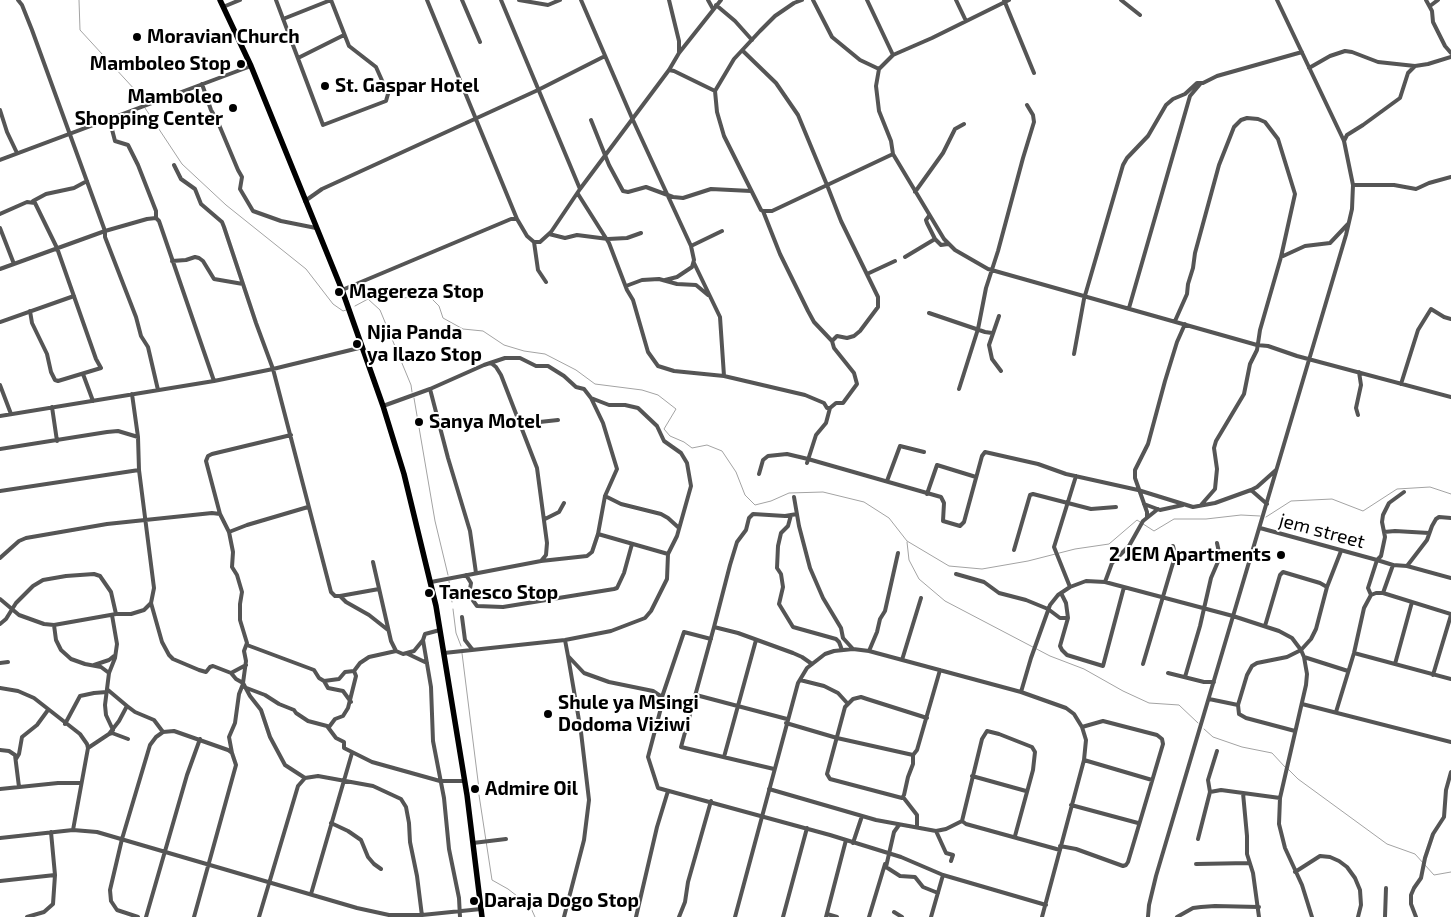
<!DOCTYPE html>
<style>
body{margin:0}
canvas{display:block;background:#fff}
</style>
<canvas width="1451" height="917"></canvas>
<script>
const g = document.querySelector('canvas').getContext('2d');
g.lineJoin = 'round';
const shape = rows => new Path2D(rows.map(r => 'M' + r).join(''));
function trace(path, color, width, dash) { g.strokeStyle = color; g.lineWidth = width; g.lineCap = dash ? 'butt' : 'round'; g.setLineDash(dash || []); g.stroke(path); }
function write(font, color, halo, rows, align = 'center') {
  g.font = font + ' "Exo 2",sans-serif'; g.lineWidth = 4; g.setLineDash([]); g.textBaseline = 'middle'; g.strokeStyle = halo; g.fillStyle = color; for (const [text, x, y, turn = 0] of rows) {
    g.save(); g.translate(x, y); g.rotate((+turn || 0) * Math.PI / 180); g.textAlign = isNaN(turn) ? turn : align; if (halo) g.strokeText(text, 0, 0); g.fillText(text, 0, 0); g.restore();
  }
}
const stream = shape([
 [79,0,80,30,136,91,143,104],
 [145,108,182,164,226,205,306,269,333,304,343,311,346,310],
 [368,299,381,295,395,299,428,295,439,306,443,318,463,329,483,331,504,345,524,351,545,354,576,370,595,384,642,390,658,395,676,409,664,429,670,436,684,442,692,448,707,445,722,451,736,472,745,495,755,505,771,501,789,493,823,492,864,502,889,518,907,541,949,566,982,569,1028,561,1075,549,1109,544,1137,520,1154,531,1174,519,1206,519,1241,515,1260,516],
 [355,306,368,299,380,310,411,385,412,392],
 [414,398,435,521,448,575],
 [1266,517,1291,501,1332,499,1363,511,1397,489,1430,487,1451,494],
 [907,542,909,560,919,579,945,601,1050,656,1084,669,1123,691,1149,703,1179,705,1198,723],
 [449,581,452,602],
 [453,609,456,633,461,646],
 [462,653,479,789],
 [1204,729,1213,737,1242,747,1272,753,1285,767],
 [1288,769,1298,779,1387,844,1415,854,1434,875,1451,872],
 [479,795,492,880,508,889,530,906,535,917]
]);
const minor = shape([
 [18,0,22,5,32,30,105,231,147,219,156,218,159,221,214,381],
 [276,0,323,125,386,101,388,94,376,67,349,46,331,0],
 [427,0,517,219],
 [462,0,480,42],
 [501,0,580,189],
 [519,0,548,5,560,0],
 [581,0,632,118,691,246,694,260,692,267,677,277,665,280],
 [669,0,679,41,679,52],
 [708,0,713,9],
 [813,0,832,37,860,60,879,69],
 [867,0,893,55],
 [956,0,966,21],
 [1004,0,1034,73],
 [1121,0,1140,15],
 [1426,0,1432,11,1433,22,1445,46,1451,53],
 [716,5,735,21,752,40],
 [1430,6,1438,0],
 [223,7,240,0],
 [283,19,331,0],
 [743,51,776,83,798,115,827,185,841,221,878,297,878,307,860,331,854,336,847,338,837,336,832,341,834,348,854,373,857,384,843,403,836,403,830,408],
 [298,58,344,35],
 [1309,68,1330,56,1345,51,1352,52,1378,62,1415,66],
 [669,70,674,71,715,91,717,112,724,136,761,210,763,211,772,211,893,154,891,141,879,111,876,86,879,69,893,55,932,38,1009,0],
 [202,84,211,110,217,120,238,170,242,177,240,189,253,211,281,221,316,228],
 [715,91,734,59,760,31,775,16,794,3,802,0],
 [0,110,7,132,17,153],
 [109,118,115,141,128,145,138,165,156,211,156,218],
 [591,120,609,165,623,191,628,192,646,187,673,197,683,198,711,189,751,191],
 [1344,141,1347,135,1363,125,1400,98,1408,73,1415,66,1428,64,1451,57],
 [893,154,944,239,955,250,988,269,1257,345,1268,346,1297,356,1451,397],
 [0,160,251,66],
 [174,165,181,179,195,189,201,204,222,222,224,227,256,323,273,369,331,592,335,596,340,596,379,589],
 [1353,185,1394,185,1416,189,1429,183,1451,177],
 [915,192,943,153,955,129,964,124],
 [578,194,609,243,627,290,633,300,648,352,658,366,674,371,724,376,805,395,824,403,827,408,830,408,826,423,816,435,807,463],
 [33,201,46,194,74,188,87,181],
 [305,201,322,189,538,90,605,56],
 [763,211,780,254,808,311,814,322,832,341],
 [0,214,27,202,35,203,57,248,96,359,101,368,58,381,55,380,51,372,47,354,32,323,30,311],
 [0,228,14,264],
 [549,234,565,238,577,235,608,239,627,238,641,233],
 [935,239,941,245,948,244],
 [534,242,538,270,546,282],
 [691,246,722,231],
 [905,257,935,239,927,223,926,220,929,216],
 [1281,257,1305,246,1330,243,1348,224],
 [172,261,186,260,195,257,199,258,203,261,214,279,243,284],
 [694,263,720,317,724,376],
 [0,269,105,231,105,237,136,317,141,336,148,347,158,390],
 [867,274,895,261],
 [626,286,642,280,659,279,677,284,696,285,708,295],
 [342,290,511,219,517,219,527,236,534,242,540,242,551,232,580,189,669,70,679,53,721,0],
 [1129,308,1190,96,1201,83],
 [929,313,985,332,992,333],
 [999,316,989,345,992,359,1001,371],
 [1175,321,1187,294,1188,284,1193,268,1195,253,1219,165,1234,127,1241,120,1247,118,1258,119,1265,122,1278,139,1295,194,1281,257,1260,330,1257,350,1250,364,1244,394,1216,441,1214,448,1217,469,1215,489,1201,505],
 [0,322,74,296],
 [1074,354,1084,299,1123,165,1127,158,1148,136,1166,105,1173,99,1185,94,1197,83,1203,83,1217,76,1302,52],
 [491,363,496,367,501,375,537,468,547,543,546,555,541,561],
 [83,374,93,401],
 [1401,384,1418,330,1431,309,1444,317,1451,319],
 [0,385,11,414],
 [430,389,448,458,470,531,476,573],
 [959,389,978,329,986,288,998,251,1023,158,1034,122,1033,115,1027,105],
 [383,406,430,389,484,365,505,358,520,358,536,366,548,366,564,376,576,387,584,389,591,398,609,405,625,405,638,408,657,426,664,441,681,453,687,463,691,486,677,536,668,554,667,579,651,611,645,618,611,631,565,640,444,653],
 [52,407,57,441],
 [1358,415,1356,408,1361,385,1359,372],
 [0,416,214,381,273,369,363,347],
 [521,424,558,420],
 [291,435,212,454,208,456,206,461,220,514,229,532,233,552,232,567,237,575,242,592,240,604,240,620,247,643,244,651,246,661,243,683,250,696,261,710,270,737,285,765,305,778],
 [0,449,107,432,118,431,138,437],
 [759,474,763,460,768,456,787,454,808,459,941,497,944,503,943,521,960,526,964,522,982,456,985,452,1038,464,1066,474,1138,490,1193,507,1215,503,1251,490,1257,487,1276,470],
 [887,481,900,446,924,452],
 [1251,490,1267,504],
 [0,491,139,470],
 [1404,492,1389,503,1383,515,1382,522,1385,537,1381,556,1377,560,1393,565,1407,566,1451,578],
 [927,494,937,465,976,477],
 [605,496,621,504,661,514,668,518,679,528],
 [794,497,799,526,810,568,823,598,841,628,843,638,853,649],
 [1144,504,1160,510,1183,505],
 [791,515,788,526,781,533,778,546,777,568,781,574,783,587,779,604,793,627,836,639,839,642,842,650],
 [1147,517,1147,512,1135,478,1135,470,1148,444,1165,381,1177,342,1185,324],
 [545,519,559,512,564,503],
 [1260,528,1377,560,1368,588,1371,595],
 [229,532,247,525,308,507],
 [1384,532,1395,531,1429,533],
 [598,534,668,554],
 [1014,550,1030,495,1033,494,1091,509,1116,507],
 [0,558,19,541,26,538,107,524,212,513,220,514],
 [373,562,391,641,396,651,403,654,414,651,423,640,425,634,440,630],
 [1407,566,1427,540,1432,526,1436,519,1439,517,1451,518],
 [956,574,984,582,999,593,1026,600,1048,609,1060,618,1068,618],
 [466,575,471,583,469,595,477,606,503,607,614,589,617,588,624,573,632,544],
 [431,582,541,561,587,556,592,552,598,534,605,496,617,469,603,423,591,398],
 [1105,582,1112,563,1129,546,1143,521,1158,509],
 [1070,587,1054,547,1076,476],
 [1061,593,1066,603,1068,618,1060,646,1062,650,1067,655,1103,666,1124,587],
 [1383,593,1393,565],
 [340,596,346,602,369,615,388,630],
 [0,599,19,615,44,624,54,625,116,614,131,614,144,610,151,603,154,588,139,470,138,437,132,394],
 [151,603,162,642,169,655,173,659,199,670,206,672,210,667,213,666,231,673,246,665],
 [112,615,117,644,115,658,109,673,105,705,106,715,113,730],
 [462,617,465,640,472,649],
 [0,624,6,619,16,603,33,586,43,580,66,576,94,574,100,576,111,592,116,614],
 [54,625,56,640,61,650,71,659,85,664,101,667,109,673],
 [1265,626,1280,575,1283,572,1320,583,1327,587],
 [714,627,738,633,793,653,802,657,812,664],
 [423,640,431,687,433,741,444,798,449,849,459,898,460,917],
 [565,640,568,656,584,673,609,682,653,691,662,697,662,704,648,757,658,788,830,835,901,857,943,875,1046,905],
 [247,645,314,670,319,678,324,681,328,688,343,691,351,702],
 [869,651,877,632,880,619,885,611,898,553],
 [1354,653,1451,679],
 [408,654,427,663],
 [1304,657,1348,671],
 [902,660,921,598],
 [0,663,8,662],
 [1143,664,1173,563,1175,554,1173,546],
 [1395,664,1412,602],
 [94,665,109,660,114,656],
 [231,673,236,679,243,683],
 [1168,673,1204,682,1214,682],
 [1433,675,1451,615],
 [1185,677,1200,626,1211,578,1220,557,1217,543],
 [800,680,824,686,838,693,848,704],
 [324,681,339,679,345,672,354,671,360,663,369,657,396,651],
 [244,687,265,695,279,704,294,710,296,713,308,721,327,726,336,738,344,742,344,748,372,762,440,781,465,781],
 [0,688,18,691,34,698,80,734,87,744,88,748,73,830],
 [108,690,127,706],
 [1021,692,1031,658,1050,605,1058,595,1070,587,1086,581,1105,582,1233,616,1279,631,1292,638,1301,650,1304,657,1307,674,1306,685,1280,798,1279,824,1285,848,1302,885,1312,917],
 [696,695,787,719],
 [662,697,684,632,711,639],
 [1209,699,1238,705],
 [1302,704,1451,742],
 [1336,712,1354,653,1364,608,1371,595,1376,593,1383,593,1451,614],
 [786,723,837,738,913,755,917,750,940,670],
 [65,724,80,696,94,693,107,692],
 [329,727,335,719,343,716,348,708,356,676,354,671],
 [1295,731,1246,718,1239,714,1238,705,1247,675,1252,666,1257,663,1287,657,1301,650,1311,639,1316,629,1327,587,1341,551],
 [109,734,112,733,128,739],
 [88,748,109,734,119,721,127,706,135,712,154,720,163,732],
 [0,750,9,751,15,755,19,787],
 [232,753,229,737,235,723,239,694,243,684],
 [913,755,913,764,908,777,904,795,902,798,830,779,827,774,845,707,853,699,861,697,867,699,927,718],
 [724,757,756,640],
 [16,759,19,754,22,737,37,725,48,710],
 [1084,760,1152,780],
 [774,769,681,747,714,627,730,565,737,542,746,530,749,518,753,514,785,516,797,514],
 [972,776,1026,791],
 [0,789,58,783,81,783],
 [769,789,876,820,936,831,946,829,962,821],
 [1210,792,1221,790,1280,798],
 [1243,793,1247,836,1247,854,1253,873,1259,917],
 [903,797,917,815,917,826],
 [1071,805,1138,823],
 [331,823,348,831,361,840,368,857,374,864,381,869],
 [899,825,894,832,886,867,900,876,915,877,923,887,938,893],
 [936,831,946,853,953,855,951,861],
 [1015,836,1033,770,1035,752,1032,747,999,734,987,731,982,739,962,821,966,824,1060,850],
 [0,838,73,830,97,832,357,908,389,915,422,915,481,909],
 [1198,839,1210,792,1208,780,1217,751],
 [473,843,506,839],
 [853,843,862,816],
 [1060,846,1076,849,1123,866,1126,865,1128,862,1163,744,1162,739,1157,735,1103,721,1082,727],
 [1196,864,1249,863],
 [1295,872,1320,856,1330,857,1339,861,1347,867,1355,878,1360,890,1361,905,1358,917],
 [0,881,55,875],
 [311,894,352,753],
 [894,912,902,917],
 [827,914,837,917],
 [27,917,44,912,53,904,55,875,51,832],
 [138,917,117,910,111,901,110,890,122,839,150,745,156,737,163,732,174,731,228,750,232,753,236,765,194,917],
 [146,917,187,775,200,739],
 [259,917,298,786,305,778,318,776,373,786,401,799,406,807,409,823,410,842,417,876,422,916],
 [564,917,584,840,589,800,581,732,568,656],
 [636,917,657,827,668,791],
 [679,917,685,902,688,882,711,801],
 [735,917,798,683,807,668,825,654,834,651,853,649,869,651,1021,692,1066,708,1074,714,1082,727,1086,740,1084,760,1042,917],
 [783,917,807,828],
 [826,917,846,840],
 [869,917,885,864],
 [931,917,943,875],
 [1148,917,1149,905,1156,876,1346,235,1352,209,1353,185,1344,141,1277,0],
 [1177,917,1193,908,1201,907,1215,906,1259,907],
 [1385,917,1386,888],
 [1416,917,1411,904,1411,895,1414,888,1421,878,1425,858,1433,834,1444,817,1446,790,1451,772]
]);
const trunk = shape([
 [220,0,251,66,342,290,383,406,404,474,436,606,467,795,482,917]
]);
const markers = [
 [137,37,5,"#000"],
 [241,64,5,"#000"],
 [325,86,5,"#000"],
 [233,108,5,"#000"],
 [339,292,5,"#000"],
 [357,344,5,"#000"],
 [419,422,5,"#000"],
 [1281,555,5,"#000"],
 [429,593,5,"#000"],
 [548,714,5,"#000"],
 [475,789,5,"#000"],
 [474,901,5,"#000"]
];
const poiNames = [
 ["Moravian Church",147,37],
 ["Mamboleo Stop",231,64,"right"],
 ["St. Gaspar Hotel",335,86],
 ["Mamboleo",223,97,"right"],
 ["Shopping Center",223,119,"right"],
 ["Magereza Stop",349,292],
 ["Njia Panda",367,333],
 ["ya Ilazo Stop",367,355],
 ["Sanya Motel",429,422],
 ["2 JEM Apartments",1271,555,"right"],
 ["Tanesco Stop",439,593],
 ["Shule ya Msingi",558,703],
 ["Dodoma Viziwi",558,725],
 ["Admire Oil",485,789],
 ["Daraja Dogo Stop",484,901]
];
const streetNames = [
 ["jem street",1322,531,15]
];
trace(stream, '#a3a3a3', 1);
trace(minor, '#555', 4);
trace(trunk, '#000', 5.5);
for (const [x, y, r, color] of markers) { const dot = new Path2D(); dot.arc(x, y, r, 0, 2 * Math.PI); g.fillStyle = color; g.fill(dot); trace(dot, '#fff', 2); }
write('bold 19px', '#000', '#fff', poiNames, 'left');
write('19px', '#000', '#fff', streetNames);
</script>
